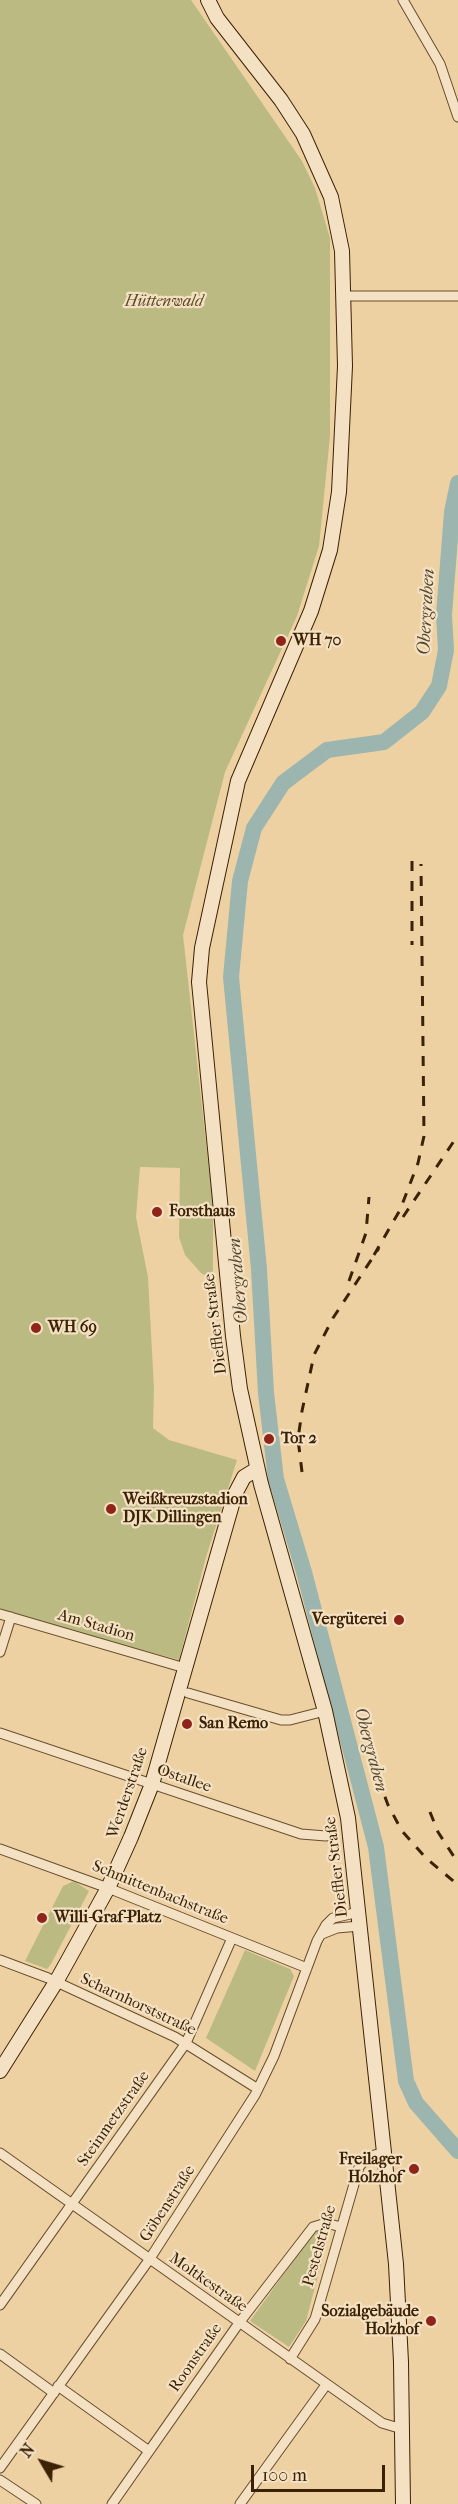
<!DOCTYPE html>
<meta charset="utf-8">
<style>
body{margin:0}
#map{position:relative;width:458px;height:2504px;overflow:hidden;background:#eed1a3;font-family:"IM FELL French Canon",serif}
canvas{display:block}
.north{position:absolute;left:12px;top:2432px;width:60px;height:60px;-webkit-text-stroke:4px #f4e1c3;paint-order:stroke;rotate:308deg;font-size:16px;font-weight:700;line-height:24px;text-align:center;color:#3b2205}
.north::after{content:'';display:block;margin:auto;width:21px;height:27px;background:#3b2205;clip-path:polygon(50% 0,100% 100%,50% 72%,0 100%)}
.scale{position:absolute;left:251px;top:2465px;width:134px;height:27px;box-sizing:border-box;border:3px solid #3b2205;border-top:0;padding-left:8px;font-size:18px;line-height:21px;white-space:nowrap;color:#3b2205;-webkit-text-stroke:4px #f4e1c3;paint-order:stroke}
</style>
<div id="map">
<canvas width="458" height="2504"></canvas>
<div class="north">N</div>
<div class="scale">100 m</div>
</div>
<script>
const g = document.querySelector('canvas').getContext('2d');
g.lineJoin = 'round';
function paint(path, color) { g.fillStyle = color; g.fill(path, 'evenodd'); }
const shape = rows => new Path2D(rows.map(r => 'M' + r).join(''));
function trace(path, color, width, dash) { g.strokeStyle = color; g.lineWidth = width; g.lineCap = dash ? 'butt' : 'round'; g.setLineDash(dash || []); g.stroke(path); }
function write(font, color, halo, rows, align = 'center') {
  g.font = font + ' "IM FELL French Canon",serif'; g.lineWidth = 4.5; g.setLineDash([]); g.textBaseline = 'middle'; g.strokeStyle = halo; g.fillStyle = color; for (const [text, x, y, turn = 0] of rows) {
    g.save(); g.translate(x, y); g.rotate((+turn || 0) * Math.PI / 180); g.textAlign = isNaN(turn) ? turn : align; if (halo) g.strokeText(text, 0, 0); g.fillText(text, 0, 0); g.restore();
  }
}
const green = shape([
 [0,0,191,0,302,161,315,188,330,238,330,436,319,546,297,616,225,772,183,935,213,1206,213,1274,208,1277,201,1273,185,1255,179,1237,180,1168,140,1167,136,1217,148,1277,154,1388,153,1428,169,1440,237,1460,206,1557,179,1660,0,1611],
 [74,1881,89,1891,51,1964,47,1969,25,1961,63,1886],
 [245,1950,290,1969,294,1976,255,2071,206,2038],
 [320,2230,326,2230,329,2234,306,2321,289,2347,250,2321,315,2231]
]);
const river = shape([
 [458,483,452,512,444,615,446,650,439,686,422,712,384,742,327,750,283,783,254,828,240,881,231,977,259,1269,266,1393,276,1479,304,1572,376,1847,406,2081,416,2103,458,2151]
]);
const street = shape([
 [403,0,440,64,458,117],
 [345,296,458,296],
 [0,1614,185,1668],
 [0,1652,11,1617],
 [188,1693,281,1720,290,1720,325,1711],
 [0,1733,301,1834,326,1836],
 [0,1849,108,1888,307,1968],
 [322,1934,337,1928,360,1926],
 [0,1960,48,1978,175,2037,258,2089],
 [0,2153,382,2423,402,2429],
 [0,2305,186,2043,232,1938],
 [0,2354,54,2393],
 [290,2359,315,2319,359,2167,367,2157,385,2152],
 [58,2386,149,2451],
 [0,2468,149,2260,255,2095,274,2056,317,1941,326,1925,333,1918,359,1912],
 [0,2480,36,2504],
 [112,2504,239,2323,313,2227,326,2223,341,2227],
 [240,2504,326,2385]
]);
const secondary = shape([
 [208,0,217,18,281,100,303,134,331,197,342,251,345,366,339,492,330,550,311,611,238,781,202,948,199,982,233,1336,240,1389,261,1484,325,1711,348,1818,396,2264,401,2362,403,2504],
 [0,2071,56,1982,108,1888,131,1837,152,1784,235,1494,244,1477,257,1469]
]);
const rail = shape([
 [412,861,412,945],
 [403,1217,458,1135],
 [374,1255,400,1210,418,1163,424,1136,421,864],
 [349,1281,366,1233,369,1197],
 [302,1472,298,1439,302,1411,314,1355,333,1318,379,1248],
 [378,1778,388,1805,402,1831,426,1858,458,1885],
 [430,1812,438,1832,458,1863]
]);
const markers = [
 [281,641,6,"#8f2418"],
 [157,1212,6,"#8f2418"],
 [36,1328,6,"#8f2418"],
 [269,1439,6,"#8f2418"],
 [111,1509,6,"#8f2418"],
 [399,1620,6,"#8f2418"],
 [187,1724,6,"#8f2418"],
 [42,1918,6,"#8f2418"],
 [414,2169,6,"#8f2418"],
 [431,2321,6,"#8f2418"]
];
const parkNames = [
 ["Hüttenwald",164,302]
];
const poiNames = [
 ["WH 70",293,641],
 ["Forsthaus",169,1212],
 ["WH 69",48,1328],
 ["Tor 2",281,1439],
 ["Weißkreuzstadion",123,1500],
 ["DJK Dillingen",123,1518],
 ["Vergüterei",387,1620,"right"],
 ["San Remo",199,1724],
 ["Willi-Graf-Platz",54,1918],
 ["Freilager",402,2160,"right"],
 ["Holzhof",402,2178,"right"],
 ["Sozialgebäude",419,2312,"right"],
 ["Holzhof",419,2330,"right"]
];
const streetNames = [
 ["Dieffler Straße",216,1324,-97],
 ["Am Stadion",96,1626,16],
 ["Ostallee",184,1779,19],
 ["Werderstraße",128,1793,-71],
 ["Dieffler Straße",337,1867,-97],
 ["Schmittenbachstraße",160,1893,22],
 ["Scharnhorststraße",138,2005,25],
 ["Steinmetzstraße",114,2119,-55],
 ["Göbenstraße",168,2204,-57],
 ["Pestelstraße",320,2246,-74],
 ["Moltkestraße",208,2283,35],
 ["Roonstraße",196,2358,-55]
];
const waterNames = [
 ["Obergraben",427,612,-87],
 ["Obergraben",239,1281,-95],
 ["Obergraben",370,1750,75]
];
paint(green, '#bcba83');
trace(river, '#9cb5ae', 16);
trace(street, '#684e2c', 11);
trace(secondary, '#3b2205', 16);
trace(street, '#f4e1c3', 9);
trace(secondary, '#f4e1c3', 14);
trace(rail, '#3b2205', 3, [10, 10]);
for (const [x, y, r, color] of markers) { const dot = new Path2D(); dot.arc(x, y, r, 0, 2 * Math.PI); g.fillStyle = color; g.fill(dot); trace(dot, '#f4e1c3', 2); }
write('italic 16px', '#5b4824', '#f4e1c3', parkNames);
write('bold 16px', '#3b2205', '#f4e1c3', poiNames, 'left');
write('16px', '#3b2205', '#f4e1c3', streetNames);
write('italic 18px', '#53472f', '#f4e1c3', waterNames);
</script>
